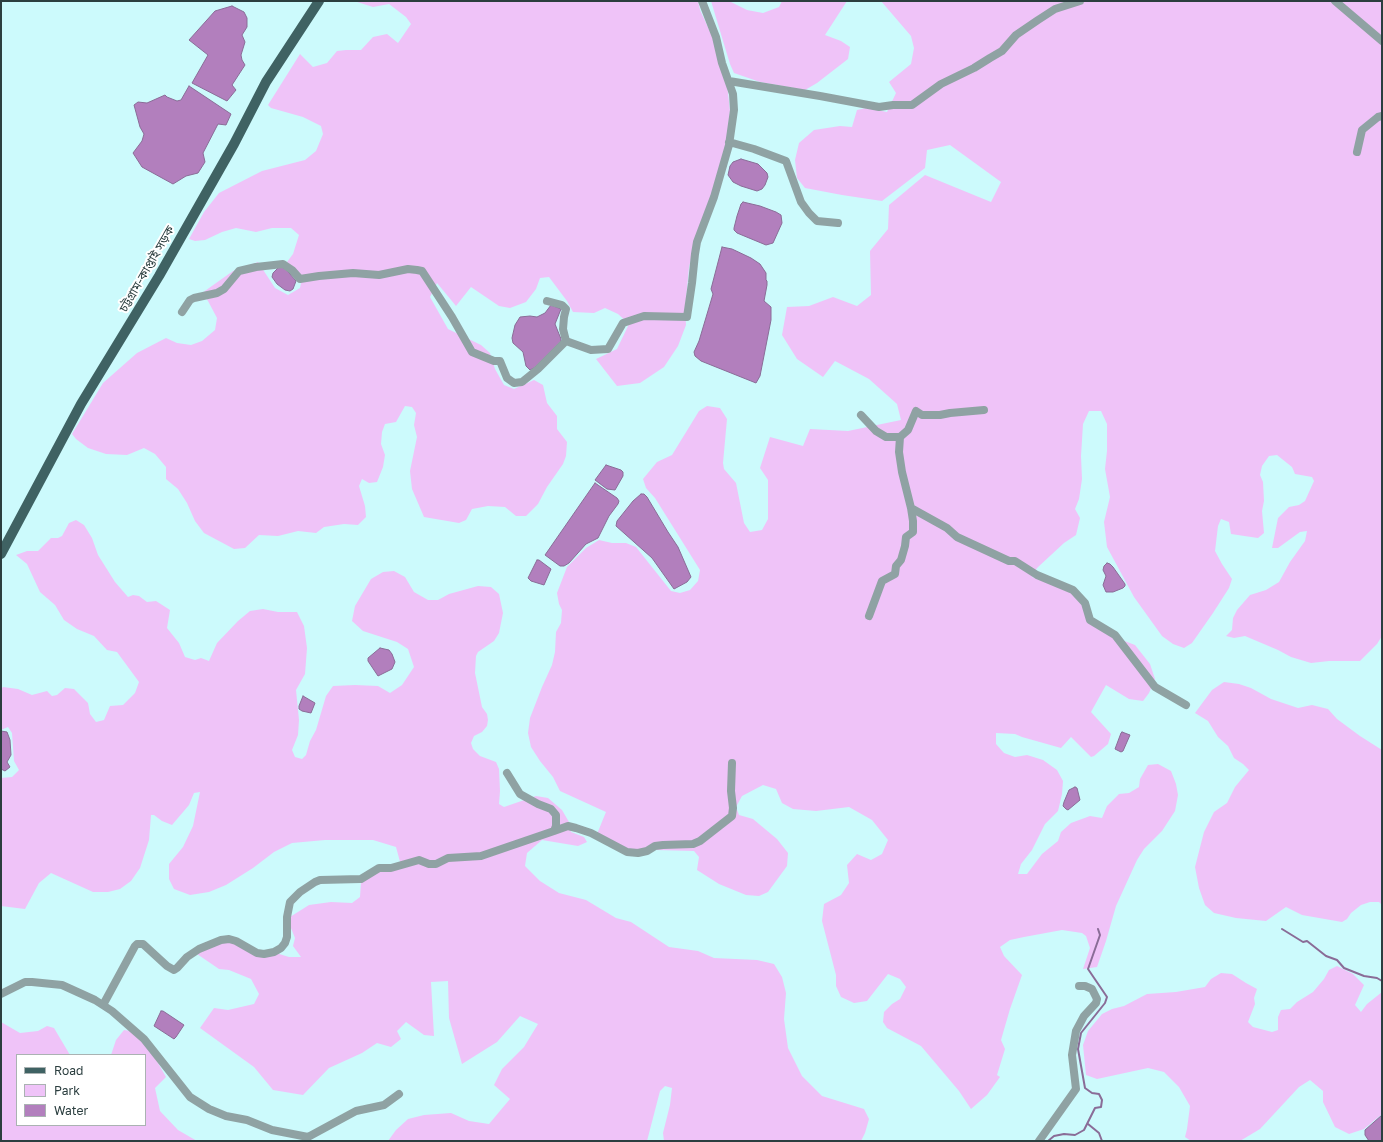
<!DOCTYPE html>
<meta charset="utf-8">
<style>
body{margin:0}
#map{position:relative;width:1383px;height:1142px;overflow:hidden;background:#ccfafc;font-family:"Golos Text",sans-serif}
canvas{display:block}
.frame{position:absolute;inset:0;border:2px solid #2b3e3f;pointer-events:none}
.legend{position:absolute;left:16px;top:1054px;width:130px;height:72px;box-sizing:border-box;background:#fff;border:1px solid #aab2b2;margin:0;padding:5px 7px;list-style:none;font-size:12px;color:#2b3e3f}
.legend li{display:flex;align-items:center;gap:8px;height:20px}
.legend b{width:20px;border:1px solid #aab2b2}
</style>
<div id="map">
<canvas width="1383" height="1142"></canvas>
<div class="frame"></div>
<ul class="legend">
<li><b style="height:5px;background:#3f6263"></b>Road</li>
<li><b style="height:11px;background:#efc3f8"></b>Park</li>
<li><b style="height:11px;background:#b27fbd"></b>Water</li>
</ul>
</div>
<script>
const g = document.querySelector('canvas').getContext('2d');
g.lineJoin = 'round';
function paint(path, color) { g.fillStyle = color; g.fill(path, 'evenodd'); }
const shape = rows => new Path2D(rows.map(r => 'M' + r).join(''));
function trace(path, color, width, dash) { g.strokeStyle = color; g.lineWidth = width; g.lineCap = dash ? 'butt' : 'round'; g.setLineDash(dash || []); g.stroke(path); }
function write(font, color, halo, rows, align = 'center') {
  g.font = font + ' "Golos Text","Noto Sans Bengali",sans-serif'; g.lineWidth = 4; g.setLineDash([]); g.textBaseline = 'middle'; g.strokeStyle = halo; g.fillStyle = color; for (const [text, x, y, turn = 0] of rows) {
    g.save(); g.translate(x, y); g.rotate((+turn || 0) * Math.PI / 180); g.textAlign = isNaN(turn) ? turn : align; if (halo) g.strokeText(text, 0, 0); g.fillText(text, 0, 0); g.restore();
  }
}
const green = shape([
 [354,1,698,1,700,10,713,38,727,84,730,111,726,146,705,214,695,244,689,267,685,310,686,325,678,346,664,367,640,383,617,386,596,359,617,349,629,324,618,314,605,308,594,313,573,312,567,301,549,277,540,278,536,289,526,302,510,308,499,306,471,287,456,306,437,283,430,297,448,329,481,345,490,353,495,369,504,385,514,389,534,380,543,385,547,403,557,416,557,429,567,442,566,456,563,464,547,487,538,504,526,516,516,516,505,507,488,506,472,509,466,520,459,523,424,517,412,489,410,471,417,437,414,425,416,413,412,407,405,406,396,422,385,424,382,432,381,444,385,455,383,467,377,482,369,483,362,479,359,486,365,506,366,517,358,525,344,524,324,527,316,533,298,531,278,536,259,535,245,548,234,549,204,533,195,521,187,503,178,489,166,479,166,467,155,454,144,448,127,455,106,454,88,448,76,439,72,434,103,383,137,353,166,338,177,343,191,345,202,341,215,330,217,318,208,301,202,293,233,271,258,262,275,288,288,295,300,288,301,283,299,274,287,262,293,254,299,235,291,228,272,228,256,232,236,228,222,232,205,240,195,241,189,239,204,212,219,193,262,171,305,160,316,151,323,134,321,126,303,117,271,108,268,105,300,54,313,67,327,63,337,51,346,50,361,50,373,37,387,34,398,43,411,24,406,17,389,4,373,7],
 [711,1,729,1,747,10,763,13,779,7,782,1,847,1,825,35,841,41,850,47,848,59,817,83,805,90,760,82,734,73,730,64],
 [881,1,1382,1,1382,636,1377,644,1360,661,1329,661,1311,663,1291,657,1278,650,1245,636,1234,638,1226,636,1232,630,1233,618,1237,610,1250,595,1266,590,1279,582,1290,562,1305,541,1307,531,1300,532,1278,548,1272,548,1278,518,1289,507,1299,505,1305,501,1314,481,1312,477,1295,474,1292,467,1277,455,1269,456,1262,466,1260,475,1263,482,1264,501,1262,511,1264,533,1258,538,1231,534,1229,522,1221,519,1218,526,1215,551,1222,564,1232,579,1229,588,1213,613,1192,643,1184,648,1173,644,1162,636,1134,597,1107,547,1104,522,1110,497,1105,469,1107,451,1107,424,1101,411,1089,411,1083,424,1081,456,1082,479,1079,499,1075,509,1080,518,1076,535,1064,543,1037,568,1032,577,1068,590,1083,606,1089,622,1109,635,1135,645,1150,664,1155,679,1149,693,1143,701,1129,699,1106,685,1091,712,1111,734,1108,744,1094,756,1091,757,1071,737,1061,748,1022,737,1015,734,996,733,996,744,1004,753,1015,757,1027,755,1043,760,1057,770,1063,781,1062,794,1058,811,1045,824,1032,850,1021,864,1018,874,1027,874,1042,854,1058,841,1061,832,1071,823,1090,816,1102,818,1107,806,1119,794,1129,793,1139,787,1140,779,1148,765,1158,764,1171,771,1176,784,1178,795,1175,811,1162,831,1144,849,1137,860,1116,906,1106,941,1097,967,1083,969,1090,948,1086,936,1082,933,1062,930,1024,937,1010,940,1000,947,1004,956,1022,975,1010,1009,1001,1040,1005,1049,997,1075,1000,1077,987,1095,971,1109,959,1091,921,1046,887,1028,883,1022,884,1012,892,1004,900,999,906,987,900,979,888,974,867,1001,854,1003,841,997,836,986,836,975,822,921,824,904,841,895,849,883,847,865,857,854,871,860,882,854,888,840,872,820,849,807,816,811,793,809,782,803,776,789,763,785,742,796,736,807,739,815,753,819,777,839,788,853,787,866,768,892,759,896,746,895,719,884,697,870,699,857,694,851,656,850,627,850,597,834,606,812,560,791,553,777,540,761,531,747,528,733,530,718,542,687,552,665,555,652,556,632,561,623,562,610,559,604,557,593,567,567,586,548,599,540,612,543,626,543,636,547,671,591,680,593,690,590,698,581,700,570,655,498,646,488,643,479,657,462,672,455,699,411,707,406,720,408,727,419,723,463,724,469,736,483,744,523,750,532,762,530,768,519,768,480,760,468,770,437,803,446,810,429,848,431,901,420,897,404,869,379,835,361,823,377,797,359,782,335,787,307,809,306,833,297,857,306,871,295,870,251,888,229,889,205,925,175,991,202,1001,182,950,145,927,150,925,168,882,201,842,195,805,188,797,178,795,160,799,143,814,130,840,126,852,127,857,110,866,108,887,112,896,93,889,82,911,64,914,48,911,36],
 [76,520,84,525,92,538,98,555,115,582,128,597,133,595,139,596,147,602,156,601,170,610,167,628,179,643,185,657,195,660,201,658,209,661,217,643,238,621,250,611,263,609,278,612,297,612,304,626,307,648,305,674,296,690,299,720,298,735,292,750,295,757,302,759,306,755,310,741,316,730,326,696,333,686,355,685,378,686,390,693,402,685,414,667,408,649,397,642,363,631,352,621,355,606,371,579,383,572,394,571,405,577,414,592,428,600,438,600,449,594,478,586,491,587,499,594,503,613,499,633,494,641,478,652,476,656,475,673,482,707,487,714,488,720,487,726,482,732,474,736,471,743,473,749,480,756,496,762,499,769,500,791,499,804,504,807,536,796,548,798,562,810,569,822,571,832,584,837,587,842,578,846,542,840,527,853,525,866,540,881,559,893,586,900,616,918,631,922,669,947,698,951,714,958,757,960,774,964,782,977,786,993,784,1019,788,1048,802,1076,822,1096,864,1109,869,1119,865,1133,861,1141,664,1141,663,1133,670,1105,672,1088,665,1086,660,1091,647,1141,583,1141,580,1140,579,1141,388,1141,396,1130,408,1119,424,1115,451,1113,469,1121,489,1124,510,1099,494,1085,502,1069,524,1047,538,1024,520,1016,497,1042,462,1064,449,1018,448,981,431,982,434,1036,424,1035,406,1022,397,1031,401,1039,391,1047,377,1043,362,1053,329,1068,303,1095,273,1090,254,1067,200,1028,214,1008,228,1010,254,1004,259,994,251,979,229,970,219,969,197,954,204,948,230,941,257,954,276,953,289,957,301,957,293,946,295,938,289,923,290,917,309,905,331,902,352,903,360,897,361,882,380,871,402,869,396,847,373,840,325,840,292,843,274,852,253,868,226,885,209,892,190,895,174,889,169,879,169,864,183,847,193,826,200,792,194,793,189,805,172,825,162,821,154,815,151,815,149,840,140,868,131,881,120,889,108,892,93,892,51,873,39,883,25,909,1,906,1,778,12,777,19,770,14,761,12,733,8,727,1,730,1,689,3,687,18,689,32,695,47,691,52,696,57,695,65,688,74,689,88,703,90,714,96,722,104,720,110,706,123,705,135,693,139,682,117,652,107,650,94,636,77,629,64,620,55,605,40,592,27,564,16,555,27,551,38,551,51,538,58,538,62,536,69,523],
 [1224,682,1239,684,1251,688,1271,699,1298,708,1312,705,1328,709,1337,719,1360,736,1382,750,1382,905,1379,902,1370,902,1361,905,1351,913,1347,919,1342,922,1302,915,1286,907,1266,921,1236,918,1214,913,1205,905,1199,888,1195,867,1204,832,1214,812,1227,803,1235,787,1249,770,1243,764,1234,758,1228,746,1218,737,1208,721,1195,713,1212,690],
 [1337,966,1353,974,1364,985,1355,1005,1361,1012,1367,1004,1382,992,1382,1114,1364,1129,1349,1134,1335,1127,1323,1102,1323,1091,1310,1080,1299,1087,1260,1129,1240,1141,1191,1141,1185,1137,1187,1129,1190,1106,1179,1087,1164,1072,1148,1068,1097,1079,1086,1075,1083,1045,1088,1031,1102,1014,1112,1009,1124,1006,1147,994,1176,992,1205,987,1211,979,1221,973,1232,974,1246,983,1257,989,1254,998,1255,1004,1248,1022,1253,1027,1272,1032,1278,1030,1278,1017,1281,1010,1290,1009,1297,1002,1313,992,1324,979,1329,970],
 [1,1022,20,1033,38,1031,47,1026,54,1028,70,1055,17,1055,17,1125,145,1125,145,1055,111,1055,116,1040,124,1030,130,1031,150,1049,166,1077,155,1088,160,1111,178,1130,197,1141,1,1141]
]);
const water = shape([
 [232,6,244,12,247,18,247,27,242,35,245,42,241,55,242,60,245,65,232,85,236,90,227,101,192,83,208,55,189,40,215,11,232,6],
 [189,86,231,114,226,125,218,124,203,153,205,162,198,173,186,176,173,184,142,167,133,153,142,141,144,134,140,127,134,105,138,102,147,103,165,95,167,97,177,101,181,100,189,86],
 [741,159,758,164,767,173,768,177,765,185,762,189,757,191,741,186,733,182,728,175,730,166,733,162,741,159],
 [743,202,760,206,776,212,781,215,782,223,773,243,766,245,737,233,734,230,734,228,737,216,741,204,743,202],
 [722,247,732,249,751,258,760,264,766,273,766,280,767,281,767,285,764,301,771,307,771,320,760,376,756,383,701,361,695,356,694,352,699,341,713,294,711,289,722,247],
 [280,266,284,267,296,281,293,289,290,291,285,290,277,284,272,277,273,273,280,266],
 [551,305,561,309,555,324,561,339,561,341,534,368,530,370,526,366,523,352,513,343,512,338,515,325,520,317,530,316,537,317,545,313,551,305],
 [606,465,621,470,623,472,623,476,615,490,607,489,595,480,606,465],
 [595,483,617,498,619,501,618,504,609,516,598,538,586,544,569,563,564,566,560,566,545,555,595,483],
 [641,494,644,494,647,497,668,532,678,547,691,577,687,582,674,589,652,558,616,526,617,521,633,501,641,494],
 [537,560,539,560,551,569,544,585,531,581,528,578,537,560],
 [1107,563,1110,564,1113,567,1125,584,1125,586,1123,588,1113,592,1106,592,1103,585,1106,576,1103,570,1104,566,1107,563],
 [380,648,389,650,392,654,395,662,392,669,378,676,368,661,368,658,380,648],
 [303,696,315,703,311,713,302,711,299,709,299,706,303,696],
 [1,731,7,732,10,740,11,755,7,762,10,767,5,771,1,769,1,731],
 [1122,732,1130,735,1123,751,1121,752,1115,749,1121,733,1122,732],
 [1075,787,1077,788,1080,800,1068,810,1066,809,1063,806,1064,802,1069,790,1075,787],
 [161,1011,163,1011,184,1025,176,1037,174,1039,154,1026,161,1011],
 [1382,1115,1382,1141,1369,1141,1365,1135,1365,1130,1382,1115]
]);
const stream = shape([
 [1282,929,1303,942,1307,941,1326,956,1337,960,1344,968,1364,976,1377,978,1382,981],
 [1088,1124,1099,1133,1102,1141],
 [1048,1141,1054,1136,1064,1134,1075,1135,1084,1130,1095,1108,1101,1107,1102,1100,1099,1094,1092,1093,1085,1088,1078,1049,1081,1033,1105,1003,1107,997,1088,969,1100,935,1098,929]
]);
const minor = shape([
 [1335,1,1382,41],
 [729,81,820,96,879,107,893,105,912,105,941,84,974,68,990,58,1002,51,1016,35,1038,20,1055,9,1080,1],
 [729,142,754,149,786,161,801,202,809,213,817,221,838,223],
 [1357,152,1362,130,1378,117,1382,116],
 [182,312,190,300,194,298,217,293,224,289,239,271,256,267,283,264,292,270,300,279,319,276,353,273,379,275,408,269,417,270,422,271,452,317,472,352,494,361,500,361,507,378,514,383,522,382,538,369,566,341,563,329,564,317,566,309,562,305,547,301],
 [566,341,591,350,608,349,623,323,644,316,687,317,692,283,695,254,697,242,714,197,729,145,734,110,733,94,722,63,716,37,702,1],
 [861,415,876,431,886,437,900,437,908,430,916,411,922,415,940,415,950,413,984,410],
 [900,437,899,452,902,472,911,508,947,528,957,537,1009,561,1015,561,1037,575,1073,590,1085,603,1090,620,1115,635,1155,687,1186,705],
 [869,616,882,581,895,574,896,566,901,560,905,546,906,537,913,532,913,521,911,508],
 [554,831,568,826,576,828,591,833,627,852,638,853,647,851,655,846,663,845,693,844,700,841,732,816,733,808,731,791,732,763],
 [1,994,25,982,32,982,62,985,95,1000,112,1011,144,1039,190,1097,209,1109,226,1116,247,1120,272,1130,308,1137,356,1111,384,1105,399,1094],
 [103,1005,135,946,137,944,143,944,167,966,174,970,177,968,187,957,199,949,221,940,229,939,236,941,257,953,264,954,274,952,281,948,285,943,287,937,287,917,290,902,300,892,315,882,320,880,361,879,379,868,391,868,419,860,429,864,436,864,448,858,481,856,554,831,556,826,556,815,551,809,538,804,520,794,507,773],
 [1039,1141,1076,1089,1072,1055,1076,1031,1084,1016,1096,1003,1097,999,1092,989,1085,986,1079,986]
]);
const primary = shape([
 [1,554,81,404,159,276,234,144,266,82,319,1]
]);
const streetNames = [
 ["চট্টগ্রাম-কাপ্তাই সড়ক",147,269,-60]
];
paint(green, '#efc3f8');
paint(water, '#b27fbd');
trace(water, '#8a6c97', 1);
trace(stream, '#8a6c97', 2);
trace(minor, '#8fa2a3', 8);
trace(primary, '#3f6263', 10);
write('12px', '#2b3e3f', '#fff', streetNames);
</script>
